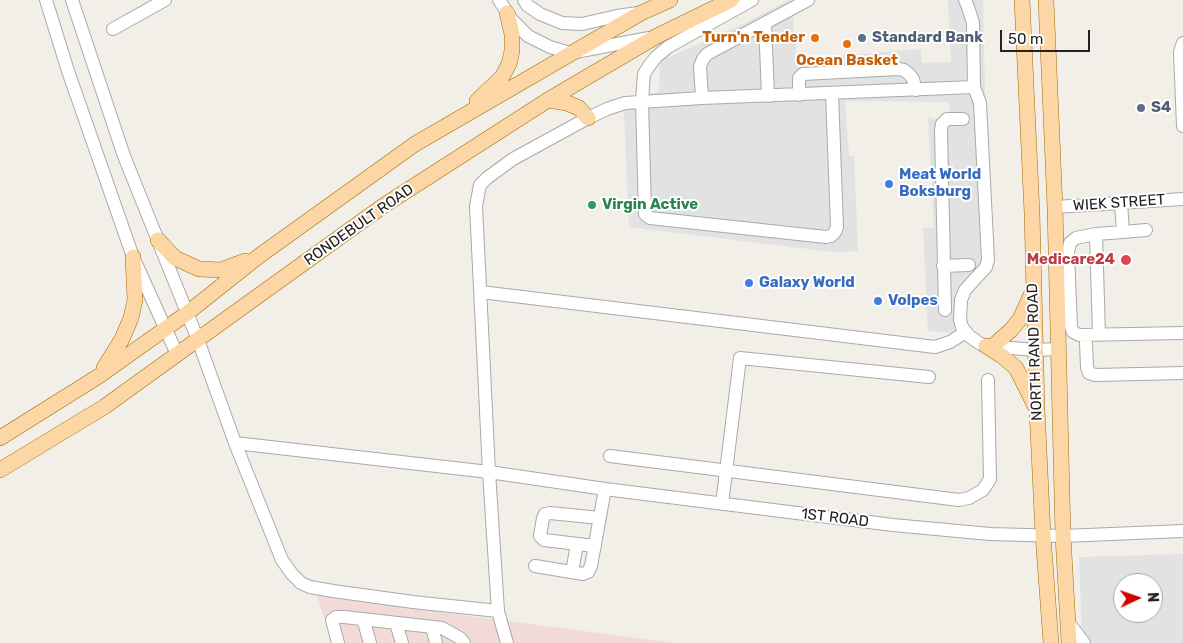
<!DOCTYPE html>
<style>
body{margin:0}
#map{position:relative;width:1183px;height:643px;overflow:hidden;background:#f2efe9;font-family:Rubik,sans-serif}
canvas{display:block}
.north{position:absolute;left:1113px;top:573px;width:50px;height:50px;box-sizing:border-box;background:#fff;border:1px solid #a7a7a7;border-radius:50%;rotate:87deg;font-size:14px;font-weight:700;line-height:20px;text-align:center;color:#222}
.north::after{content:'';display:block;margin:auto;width:18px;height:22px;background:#d40000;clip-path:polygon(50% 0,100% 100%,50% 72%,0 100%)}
.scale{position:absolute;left:1000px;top:30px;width:90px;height:22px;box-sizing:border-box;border:2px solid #222;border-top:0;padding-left:6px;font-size:15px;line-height:18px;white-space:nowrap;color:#222;-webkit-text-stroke:4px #fff;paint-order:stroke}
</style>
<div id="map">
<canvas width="1183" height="643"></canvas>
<div class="north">N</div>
<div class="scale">50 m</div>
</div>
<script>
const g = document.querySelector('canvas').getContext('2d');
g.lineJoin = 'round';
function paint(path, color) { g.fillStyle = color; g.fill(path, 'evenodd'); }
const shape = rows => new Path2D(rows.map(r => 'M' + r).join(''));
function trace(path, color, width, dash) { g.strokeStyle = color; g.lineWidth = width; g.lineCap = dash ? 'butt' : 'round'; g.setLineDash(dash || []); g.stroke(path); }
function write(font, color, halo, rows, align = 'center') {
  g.font = font + ' Rubik,sans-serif'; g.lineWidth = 4; g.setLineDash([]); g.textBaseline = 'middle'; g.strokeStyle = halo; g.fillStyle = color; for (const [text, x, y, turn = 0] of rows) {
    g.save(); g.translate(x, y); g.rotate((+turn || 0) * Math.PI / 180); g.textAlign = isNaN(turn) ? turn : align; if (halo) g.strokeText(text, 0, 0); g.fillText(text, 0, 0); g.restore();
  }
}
const commercial = shape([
 [317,596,675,643,333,643]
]);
const parking = shape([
 [788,0,791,0,797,59,921,49,922,63,951,62,948,0,983,0,989,267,972,273,955,303,956,333,928,331,923,228,934,228,928,117,951,123,949,102,845,101,849,156,854,156,858,251,833,252,629,227,624,112,615,99,659,92,660,63,667,58,743,24],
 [1183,554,1183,643,1082,643,1079,557],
 [1123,583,1153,583,1153,613,1123,613]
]);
const minor = shape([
 [46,0,68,71,133,257,177,354],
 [72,0,124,156,198,340,235,443,282,560,292,574,301,583,310,587,333,591,413,602,498,611],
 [499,0,512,20,528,36,550,47,570,53,649,38],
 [524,0,527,5,540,14,562,23,582,24,617,16,638,13],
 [752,0,668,47,656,57,649,66,644,74,642,101,645,214,650,218,826,237,831,236,835,232,837,227,832,93],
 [965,0,968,7,973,23,974,87,980,103,988,260,986,267,965,290,961,300,960,320,962,327,969,336,979,343,986,346,1036,350,1058,349],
 [765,23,768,96],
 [113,29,165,0],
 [1183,43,1180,52,1183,126],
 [799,95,799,78,803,74,898,69,904,70,909,74,913,79,916,90],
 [702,98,700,66,703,59,707,54,808,0],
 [1121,203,1123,232,1146,230],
 [1055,207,1183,199],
 [1096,234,1076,238,1070,243,1068,252,1071,327,1073,332,1079,335,1183,333],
 [943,266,969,265],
 [481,292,935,347,950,342,966,332],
 [945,310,941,130,942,124,947,119,963,119],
 [1099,335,1096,234,1123,232],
 [1086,343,1087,367,1089,373,1095,375,1183,373],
 [235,443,489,472,605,489,893,525,990,534,1063,536,1183,531],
 [610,456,959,500,969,498,983,490,990,479,988,380],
 [722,504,740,358,929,377],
 [595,546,544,540,540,536,543,518,545,514,550,513,600,518],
 [535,566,583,574,588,572,591,566,605,489],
 [572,572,577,544],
 [363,619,370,643],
 [1068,622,1084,643],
 [396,623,402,643],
 [432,627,436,643],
 [338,643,332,620,336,617,344,617,442,628,460,638,464,643],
 [507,643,498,611,489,472,476,206,480,185,487,178,513,159,588,118,607,109,625,103,702,98,974,87]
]);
const major = shape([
 [1022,0,1032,213,1037,409,1043,535,1051,643],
 [1046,0,1055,207,1063,536,1069,643],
 [548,100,567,103,579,108,588,118],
 [477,101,502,77,509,64,512,51,512,34,507,13],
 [158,240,175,258,199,269,221,270,245,261],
 [986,346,1002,356,1016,368,1035,406],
 [992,347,1011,330,1020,319,1031,295],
 [104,368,122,339,131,318,135,300,133,257],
 [0,438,99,376,186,314,259,256,415,144,641,13,670,0],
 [0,470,104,407,383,206,548,100,657,36,731,0]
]);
const markers = [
 [815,38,5,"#e8710a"],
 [862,38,5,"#5c6f8a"],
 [847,44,5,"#e8710a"],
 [1141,108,5,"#5c6f8a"],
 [889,184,5,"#3f7fe0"],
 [592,205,5,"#2e9e5b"],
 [1126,260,6,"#e0444e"],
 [749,283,5,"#3f7fe0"],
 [878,301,5,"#3f7fe0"]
];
const foodNames = [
 ["Turn'n Tender",805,38],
 ["Ocean Basket",847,61,"center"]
];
const serviceNames = [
 ["Standard Bank",872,38],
 ["S4",1151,108]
];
const shopNames = [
 ["Meat World",899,175],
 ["Boksburg",899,192],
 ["Galaxy World",759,283],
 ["Volpes",888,301]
];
const streetNames = [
 ["WIEK STREET",1119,203,-4],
 ["RONDEBULT ROAD",359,225,-35],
 ["NORTH RAND ROAD",1035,352,-92],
 ["1ST ROAD",835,518,7]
];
const leisureNames = [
 ["Virgin Active",602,205]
];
const healthNames = [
 ["Medicare24",1115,260]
];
paint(commercial, '#f2dad9');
paint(parking, '#e2e2e2');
trace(minor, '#a9a9a9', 14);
trace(major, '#a06b00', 16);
trace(minor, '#fff', 12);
trace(major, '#fcd6a4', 15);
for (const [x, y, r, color] of markers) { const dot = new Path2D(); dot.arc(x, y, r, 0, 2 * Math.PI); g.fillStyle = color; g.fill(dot); trace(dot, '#fff', 2); }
write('bold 15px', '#c56008', '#fff', foodNames, 'right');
write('bold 15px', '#4e5e75', '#fff', serviceNames, 'left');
write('bold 15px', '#366cbe', '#fff', shopNames, 'left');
write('15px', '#222', '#fff', streetNames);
write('bold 15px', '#27864d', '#fff', leisureNames, 'left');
write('bold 15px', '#be3a42', '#fff', healthNames, 'right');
</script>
